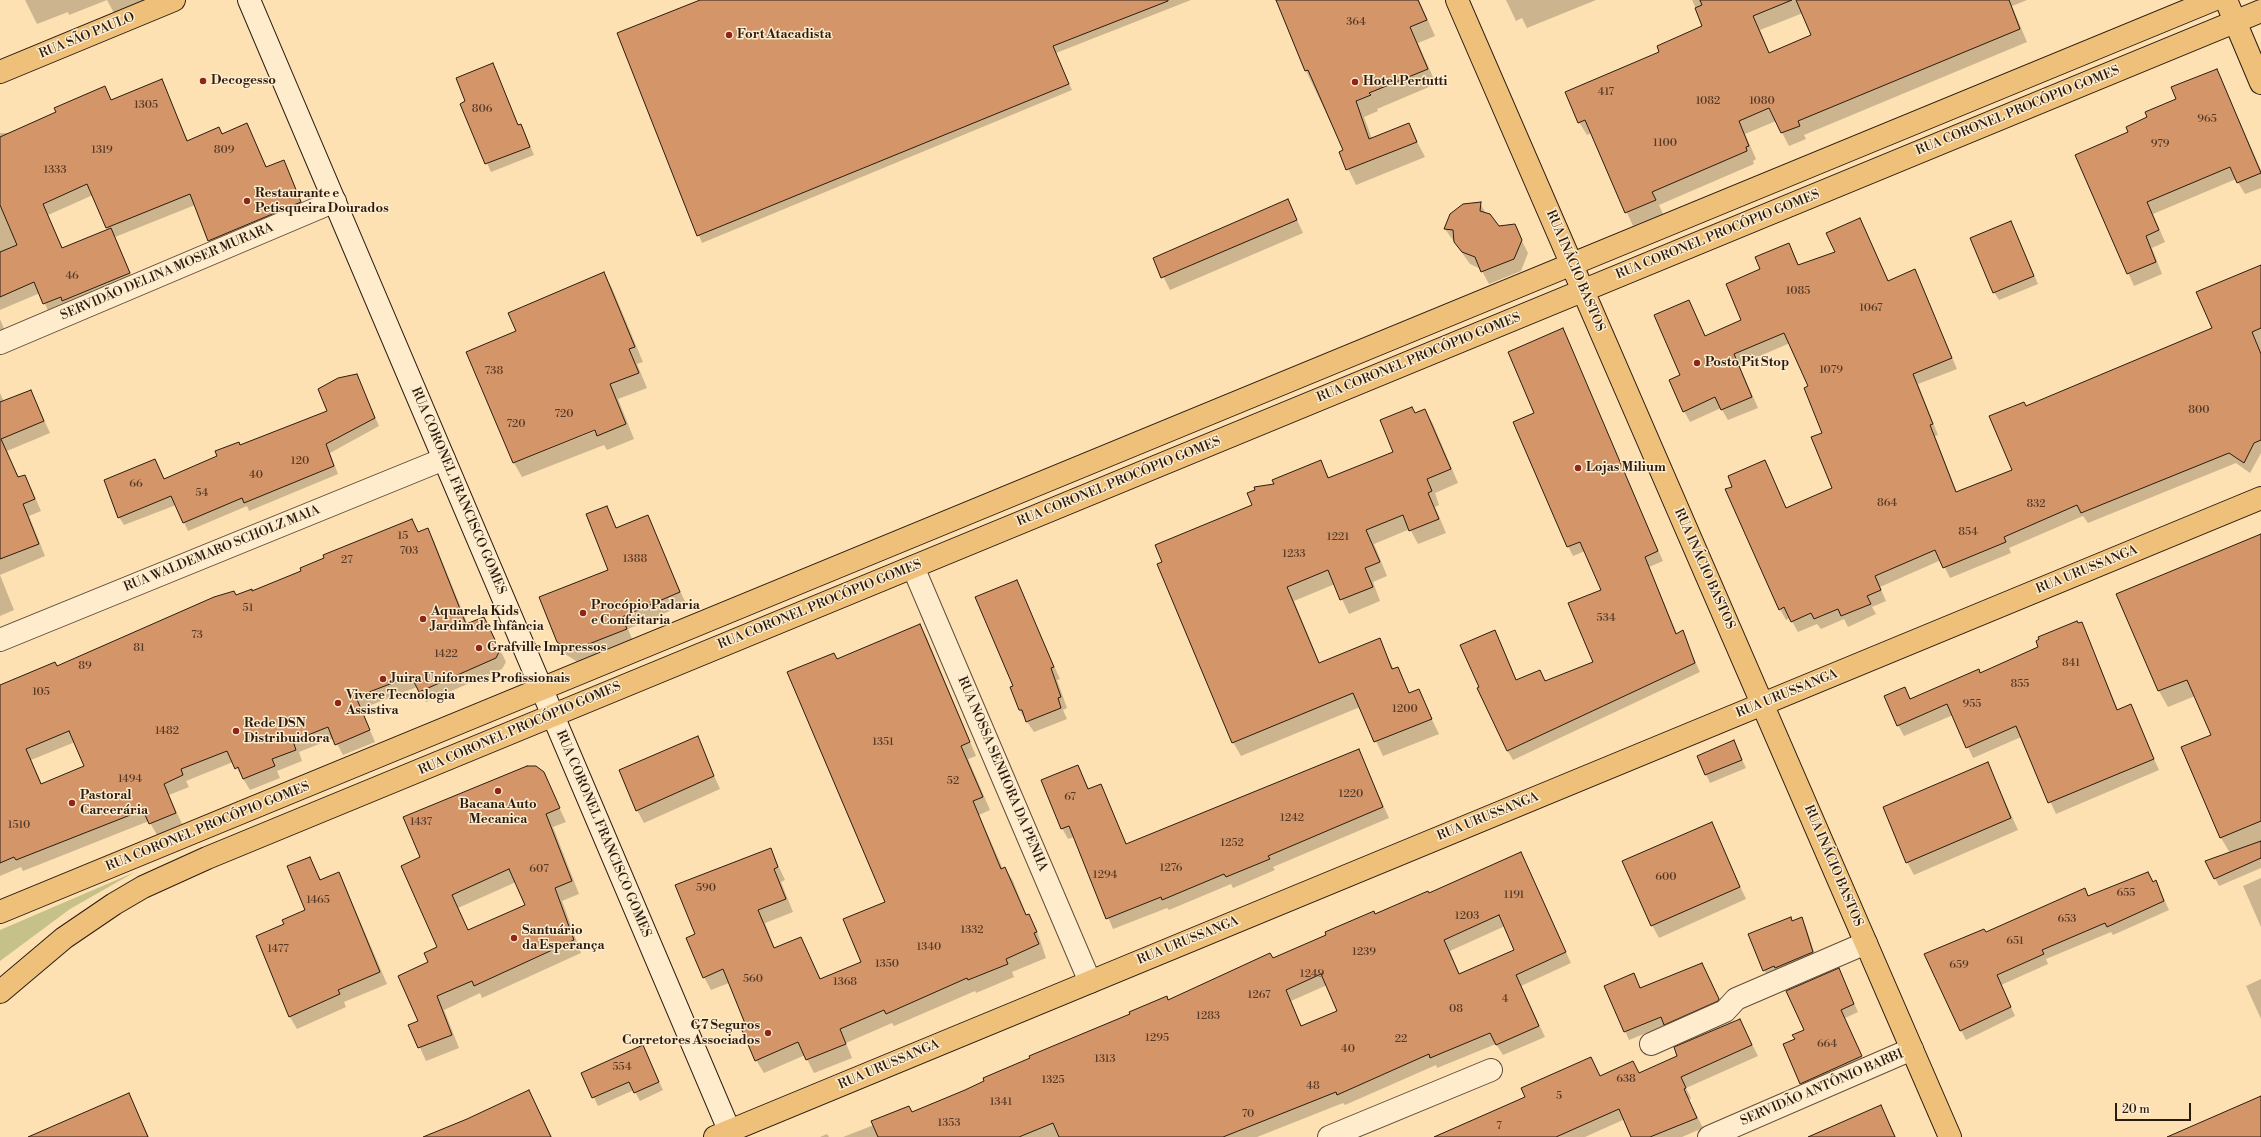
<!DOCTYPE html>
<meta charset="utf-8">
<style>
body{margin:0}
#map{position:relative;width:2261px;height:1137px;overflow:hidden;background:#fee1b2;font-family:"Libre Bodoni",serif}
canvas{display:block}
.scale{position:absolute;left:2115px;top:1103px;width:76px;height:18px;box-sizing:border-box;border:2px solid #2b1c12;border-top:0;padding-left:5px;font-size:12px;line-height:14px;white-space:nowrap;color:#2b1c12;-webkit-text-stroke:3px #feeccd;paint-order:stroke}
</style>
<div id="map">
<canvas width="2261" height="1137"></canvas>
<div class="scale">20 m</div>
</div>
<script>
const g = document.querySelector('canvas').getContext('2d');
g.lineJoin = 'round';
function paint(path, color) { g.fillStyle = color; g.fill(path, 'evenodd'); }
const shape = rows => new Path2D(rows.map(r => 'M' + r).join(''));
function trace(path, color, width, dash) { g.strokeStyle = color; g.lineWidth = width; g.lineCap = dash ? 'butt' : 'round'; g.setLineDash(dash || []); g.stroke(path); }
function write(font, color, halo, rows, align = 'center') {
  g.font = font + ' "Libre Bodoni",serif'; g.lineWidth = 3; g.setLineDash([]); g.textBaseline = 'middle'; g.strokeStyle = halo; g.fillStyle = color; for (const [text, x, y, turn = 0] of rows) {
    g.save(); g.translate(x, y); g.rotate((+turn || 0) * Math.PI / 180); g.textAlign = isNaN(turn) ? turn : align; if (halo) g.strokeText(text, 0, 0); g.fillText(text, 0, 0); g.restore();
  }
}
const green = shape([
 [135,872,70,909,0,961,0,930]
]);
const shadow = shape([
 [25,0,145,0,114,13,107,0,69,15,68,12,37,24],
 [703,0,1191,0,1056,53,1072,90,702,243,618,33],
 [1277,0,1419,0,1435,36,1418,43,1436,84,1377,109,1378,111,1364,117,1372,139,1408,124,1425,157,1356,185,1340,152,1344,150,1306,71],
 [1506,0,1596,0,1527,28,1522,18,1516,21],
 [1692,0,2027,0,2012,6,2027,42,1804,135,1806,139,1789,146,1776,121,1745,134,1756,159,1753,161,1754,164,1659,205,1663,214,1633,226,1591,133,1587,135,1579,122,1661,52,1704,26],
 [1803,13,1812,36,1770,54,1760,30],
 [493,64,518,126,521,125,525,133,534,155,491,172,461,104,466,102],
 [2217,70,2261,170,2261,188,2245,194,2236,179,2153,214,2165,242,2152,248,2162,274,2134,286,2076,155,2130,133],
 [161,81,188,141,219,128,223,135,247,124,267,168,284,161,306,213,215,251,195,205,115,237,135,284,50,315,40,293,0,310,0,133,12,133,58,113,105,87,112,101],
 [93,195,108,230,63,249,48,215],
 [1288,200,1303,233,1170,290,1154,258],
 [1480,203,1486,214,1499,227,1514,225,1528,253,1521,271,1489,284,1481,269,1470,264,1445,229],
 [1865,230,1889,282,1915,271,1957,369,1918,384,1938,435,1935,436,1957,493,2013,470,2026,407,2213,329,2261,266,2261,453,2250,473,2236,463,2088,523,2083,516,2009,548,2011,553,1950,578,1941,560,1880,587,1886,601,1872,607,1876,614,1848,627,1844,619,1821,629,1817,624,1798,632,1790,618,1786,620,1780,609,1734,487,1764,461,1787,509,1833,488,1824,433,1809,387,1790,343,1739,365,1758,408,1728,420,1721,408,1690,422,1684,411,1681,376,1689,301,1706,337,1742,321,1761,270,1789,244,1799,266,1836,253],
 [2015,231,2038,284,1999,300,1994,292],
 [604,274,612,288,643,362,637,364,647,388,618,399,634,439,607,450,604,445,522,477,514,463,600,429,600,427,514,463,467,353,517,332],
 [0,319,8,339,0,343],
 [1562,330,1663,561,1649,567,1677,634,1682,632,1700,672,1513,760,1507,750,1500,641,1517,681,1545,682,1594,663,1602,591,1585,551,1573,556,1568,546,1535,413],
 [357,375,379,426,330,453,338,474,249,511,247,506,188,531,176,505,124,525,119,517,155,461,164,479,328,411],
 [31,391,50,433,7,451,19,478,24,476,31,488,41,511,29,516,45,556,0,575,14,610,0,616,0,393,4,402],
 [1425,410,1433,424,1458,483,1435,493,1439,505,1435,507,1446,533,1418,544,1410,529,1374,544,1387,576,1373,582,1380,601,1349,614,1335,584,1294,601,1320,664,1379,639,1394,670,1397,668,1410,694,1418,691,1439,734,1383,756,1360,707,1241,756,1233,742,1254,505,1275,485,1320,461,1330,479,1394,453,1415,414],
 [607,507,617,529,647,516,686,604,628,629,633,641,579,663,565,654,558,642,610,570],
 [412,520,419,533,428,530,434,541,468,625,490,629,506,662,502,669,426,702,417,687,361,709,375,742,343,755,334,738,299,752,302,761,277,771,280,778,250,790,233,762,186,781,189,787,169,795,182,824,157,835,149,821,23,871,21,867,0,876,0,686,57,667,303,572],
 [75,742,86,767,42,784,31,760],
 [2261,535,2261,868,2219,886,2215,878,2230,853,2221,838,2182,748,2212,735,2195,696,2168,707,2159,691,2117,595],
 [1016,581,1060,679,1057,680,1067,708,1063,710,1067,719,1034,732,1021,713,1012,687,1015,686],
 [2082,623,2118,710,2130,705,2159,770,2056,814,2021,737,1973,758,1953,715,1904,736,1898,725,1905,689,1911,699,1980,674,2040,648],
 [920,625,927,638,976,756,968,759,990,810,979,815,1003,869,1005,868,1013,881,1027,916,1036,928,1046,958,1012,972,1014,977,976,993,975,991,894,1026,892,1023,846,1043,852,1058,814,1073,805,1055,764,1073,756,1060,747,1027,729,983,711,990,704,977,696,935,771,850,785,880,781,882,793,912,765,923,775,949,801,938,821,980,862,962,886,903,837,660],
 [697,737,720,789,644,823,637,810],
 [1734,742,1746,768,1710,783,1698,756],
 [1358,750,1389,818,1273,867,1275,870,1233,888,1231,884,1169,910,1167,908,1113,929,1074,837,1068,839,1062,828,1078,766,1089,789,1100,785,1127,845],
 [1988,764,2018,830,1914,875,1907,862],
 [543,773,566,822,553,827,579,894,562,901,581,953,482,998,480,993,444,1010,459,1048,426,1061,410,1025,420,1021,429,963,438,948,422,858],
 [516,882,526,905,469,931,458,908],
 [1711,824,1746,899,1659,938,1652,925],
 [1521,853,1571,963,1521,986,1545,1037,1503,1055,1496,1044,1437,1068,1436,1065,1345,1105,1343,1103,1257,1137,843,1137,874,1125,912,1113,1169,1001,1428,894],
 [1505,926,1516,951,1460,975,1450,951],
 [1327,985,1339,1012,1302,1027,1291,1001],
 [310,858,321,880,338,873,345,886,387,984,344,1002,346,1007,297,1029,290,1017,286,925,307,911],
 [2261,878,2261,927,2243,886],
 [2156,881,2169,910,2113,935,2111,932,2046,959,2048,964,2001,985,2015,1016,1966,1040,1961,1030,1985,933,2084,889,2089,897],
 [1790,918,1793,922,1802,919,1806,927,1817,961,1769,978,1764,970],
 [1634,974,1641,989,1709,977,1723,1007,1670,1032,1666,1025,1629,1040,1605,986],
 [1843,978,1858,1012,1845,1018,1866,1065,1806,1091,1801,1083,1796,1039,1805,1030],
 [2261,979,2261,1019,2246,986],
 [1740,1020,1758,1056,1686,1088,1691,1098,1689,1100,1703,1128,1682,1137,1633,1137,1625,1119,1585,1137,1433,1137,1494,1112,1600,1077,1633,1062,1639,1074,1679,1056],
 [643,1046,663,1090,640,1101,634,1090,598,1106,582,1073],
 [529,1091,552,1137,425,1137,467,1120],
 [129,1095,149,1137,30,1137],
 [1881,1107,1896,1137,1811,1137],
 [827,1134,829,1137,820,1137]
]);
const building = shape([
 [700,0,1168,0,1168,1,1053,46,1069,84,697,236,617,33,700,0],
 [1276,0,1418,0,1427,20,1410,27,1428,69,1369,93,1371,95,1356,101,1369,139,1409,123,1417,142,1346,170,1339,152,1343,150,1308,70,1305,71,1276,0],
 [1700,0,1792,0,1753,16,1769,53,1811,35,1796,0,2009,0,2020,29,1798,121,1800,126,1781,133,1769,108,1739,121,1749,146,1746,147,1747,151,1652,192,1656,200,1625,213,1585,120,1578,123,1565,92,1659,52,1657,46,1702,26,1695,8,1702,5,1700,0],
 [493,63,518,125,521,124,530,147,485,164,460,104,465,101,456,78,493,63],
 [2217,69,2261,173,2237,183,2230,167,2147,202,2159,230,2146,236,2156,262,2127,274,2075,155,2128,132,2126,127,2147,117,2145,112,2176,99,2171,87,2217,69],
 [162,79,187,141,219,127,222,134,247,123,266,167,284,160,301,202,208,241,190,194,106,228,87,184,43,204,62,248,111,228,130,273,62,301,61,297,43,304,34,282,0,297,0,252,17,245,0,205,0,137,56,112,54,108,105,86,111,100,162,79],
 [1288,199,1297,220,1161,278,1153,258,1288,199],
 [1481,202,1480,211,1490,214,1499,226,1515,224,1522,240,1514,259,1481,272,1475,257,1462,252,1454,242,1453,230,1444,229,1450,214,1463,204,1481,202],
 [1860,218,1888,281,1915,269,1952,358,1913,374,1933,424,1930,425,1956,492,2012,470,1989,416,2024,402,2026,406,2212,328,2196,292,2261,265,2261,328,2252,332,2261,354,2261,440,2254,443,2244,463,2229,453,2081,513,2077,505,2004,537,2006,542,1943,568,1935,550,1875,576,1881,590,1867,596,1871,604,1841,616,1838,609,1814,619,1811,613,1791,622,1784,607,1779,610,1725,489,1732,487,1728,476,1765,460,1786,508,1832,488,1811,437,1822,433,1804,388,1808,386,1784,333,1734,354,1752,397,1721,410,1715,397,1683,412,1669,380,1680,375,1654,315,1689,300,1705,336,1741,320,1726,284,1760,269,1755,257,1789,243,1798,265,1835,252,1826,233,1860,218],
 [2011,221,2034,276,1993,293,1970,238,2011,221],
 [604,272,635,347,629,349,639,373,610,384,626,424,597,436,595,430,513,463,466,352,516,331,508,313,604,272],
 [1563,328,1658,551,1645,557,1676,634,1683,630,1695,663,1507,751,1477,688,1479,687,1460,645,1495,630,1516,680,1540,670,1545,681,1593,662,1568,603,1601,590,1580,542,1567,547,1513,422,1534,413,1508,352,1563,328],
 [357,374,375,418,326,444,334,466,244,503,242,498,183,523,171,496,118,518,104,480,155,459,164,479,217,456,215,451,239,442,240,445,327,411,318,389,338,378,357,374],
 [31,390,44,421,1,439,18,477,25,475,35,499,23,504,39,544,0,559,0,402,31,390],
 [1412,407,1415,413,1425,409,1451,469,1427,479,1432,491,1428,493,1439,519,1409,531,1403,515,1366,530,1380,562,1365,568,1373,587,1340,600,1328,570,1287,587,1319,663,1380,638,1392,669,1398,667,1409,693,1419,689,1432,719,1374,742,1353,693,1232,743,1157,564,1162,562,1155,545,1252,505,1247,493,1255,490,1254,487,1274,484,1272,480,1321,460,1328,478,1393,452,1380,420,1412,407],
 [607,506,616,528,648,515,680,592,622,617,627,629,571,651,557,642,539,597,608,570,586,514,607,506],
 [412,519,418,532,428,528,466,624,484,617,500,650,496,658,419,692,411,676,356,697,370,730,335,745,328,727,293,741,296,750,272,759,275,766,243,779,238,767,235,769,227,751,181,769,183,775,164,784,176,813,149,824,143,810,16,860,14,857,0,863,0,685,55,662,57,666,214,597,234,591,236,595,252,589,252,591,301,571,300,568,324,558,323,555,412,519],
 [69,731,84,766,41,784,26,749,69,731],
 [2261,534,2261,821,2220,838,2181,747,2211,735,2187,680,2158,691,2116,594,2261,534],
 [1017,580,1054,667,1051,668,1061,697,1058,698,1061,708,1026,722,1022,710,1019,710,1010,687,1013,686,975,597,1017,580],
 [2077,621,2078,623,2082,622,2117,710,2131,704,2154,759,2048,803,2016,726,1966,748,1947,704,1897,726,1884,696,1905,687,1910,699,1979,669,1980,673,2038,647,2036,641,2039,639,2038,637,2077,621],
 [920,624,970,742,961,746,983,797,973,801,1001,869,1005,867,1026,915,1029,914,1037,932,1034,933,1039,944,1006,959,1008,964,968,980,967,978,886,1014,884,1010,840,1029,846,1044,806,1060,798,1042,755,1061,741,1028,746,1026,723,969,703,978,686,938,695,934,675,885,771,848,778,867,774,869,786,899,758,910,774,948,801,937,820,979,861,962,843,919,885,902,787,672,834,653,837,659,920,624],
 [698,736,714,776,636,811,619,770,698,736],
 [1734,740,1742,760,1705,775,1697,756,1734,740],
 [1359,749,1383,807,1268,856,1270,859,1226,877,1224,874,1162,900,1161,897,1106,919,1069,826,1061,829,1041,780,1078,765,1088,789,1101,784,1126,844,1359,749],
 [1988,762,2011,818,1906,863,1883,807,1988,762],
 [527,766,536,766,544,772,560,808,546,814,572,881,555,888,574,940,474,986,472,981,437,996,452,1035,418,1048,408,1025,418,1021,398,976,428,962,424,953,437,947,401,866,420,857,403,817,527,766],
 [509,869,525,905,468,930,452,895,509,869],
 [1712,822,1740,887,1651,926,1622,861,1712,822],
 [2261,841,2261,858,2214,879,2205,861,2261,841],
 [1521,852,1566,952,1516,975,1539,1026,1496,1045,1490,1033,1430,1058,1429,1054,1337,1095,1336,1092,1223,1137,1059,1137,1053,1123,1019,1137,878,1137,871,1121,909,1106,912,1112,965,1090,984,1081,983,1078,1030,1058,1029,1056,1130,1014,1129,1012,1167,996,1168,1000,1270,953,1273,958,1326,935,1325,932,1374,911,1375,914,1428,891,1429,893,1521,852],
 [1499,915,1514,950,1459,974,1444,940,1499,915],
 [1321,974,1337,1011,1301,1026,1286,990,1321,974],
 [310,857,320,880,339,872,380,972,338,990,340,994,289,1017,256,936,284,924,282,920,305,910,287,866,310,857],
 [2148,872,2153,882,2156,880,2164,901,2107,927,2105,923,2042,950,2044,954,1997,975,2011,1007,1960,1031,1924,954,1984,929,1986,932,2085,888,2088,896,2148,872],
 [1791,917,1792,921,1802,917,1813,952,1775,968,1774,966,1763,971,1748,934,1791,917],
 [1702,963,1719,999,1718,1001,1664,1025,1661,1017,1624,1032,1604,986,1634,973,1640,988,1702,963],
 [1839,968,1854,1004,1841,1010,1862,1056,1800,1084,1783,1044,1795,1039,1792,1035,1804,1030,1786,991,1839,968],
 [1740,1019,1752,1045,1681,1077,1686,1088,1684,1089,1697,1118,1650,1137,1631,1137,1619,1109,1556,1137,1434,1137,1525,1097,1521,1088,1591,1057,1600,1076,1633,1061,1639,1073,1677,1056,1674,1047,1740,1019],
 [643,1045,659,1082,634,1093,629,1082,592,1098,581,1073,643,1045],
 [529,1090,551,1137,423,1137,467,1119,529,1090],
 [129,1093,148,1137,28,1137,129,1093],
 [2261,1096,2261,1137,2167,1137,2261,1096],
 [1881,1105,1895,1137,1808,1137,1881,1105]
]);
const minor = shape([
 [0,343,335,201],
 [913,567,1090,982],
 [0,640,444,459],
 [1651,1044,1725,1011,1736,999,1866,943],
 [1329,1137,1491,1070],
 [1709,1137,1912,1049]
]);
const secondary = shape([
 [249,0,732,1137]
]);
const primary = shape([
 [1457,0,1950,1137],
 [2226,0,2261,83],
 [0,72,174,0],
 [0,912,2213,0],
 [0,992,64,938,114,904,143,887,207,858,2261,11],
 [715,1137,2261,498]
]);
const markers = [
 [729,35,4,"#8f2418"],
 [203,81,4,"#8f2418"],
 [1355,82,4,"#8f2418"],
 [247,201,4,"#8f2418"],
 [1697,363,4,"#8f2418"],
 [1578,468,4,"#8f2418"],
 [583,613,4,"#8f2418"],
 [423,619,4,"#8f2418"],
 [479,648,4,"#8f2418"],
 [383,679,4,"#8f2418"],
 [338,703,4,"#8f2418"],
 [236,731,4,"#8f2418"],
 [498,791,4,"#8f2418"],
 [72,803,4,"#8f2418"],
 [514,938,4,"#8f2418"],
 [768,1033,4,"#8f2418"]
];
const numberNames = [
 ["364",1356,22],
 ["417",1606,92],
 ["1082",1708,101],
 ["1080",1762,101],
 ["1305",146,105],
 ["806",482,109],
 ["965",2207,119],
 ["1100",1665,143],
 ["979",2160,144],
 ["1319",102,150],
 ["809",224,150],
 ["1333",55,170],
 ["46",72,276],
 ["1085",1798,291],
 ["1067",1871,308],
 ["1079",1831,370],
 ["738",494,371],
 ["800",2199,410],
 ["720",564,414],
 ["720",516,424],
 ["120",300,461],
 ["40",256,475],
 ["66",136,484],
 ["54",202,493],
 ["864",1887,503],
 ["832",2036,504],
 ["854",1968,532],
 ["15",403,536],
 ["1221",1338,537],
 ["703",409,551],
 ["1233",1294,554],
 ["1388",635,559],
 ["27",347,560],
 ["51",248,608],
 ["534",1606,618],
 ["73",197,635],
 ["81",139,648],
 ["1422",446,654],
 ["841",2071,663],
 ["89",85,666],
 ["855",2020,684],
 ["105",41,692],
 ["955",1972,704],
 ["1200",1405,709],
 ["1482",167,731],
 ["1351",883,742],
 ["1494",130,779],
 ["52",953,781],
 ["1220",1351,794],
 ["67",1070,797],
 ["1242",1292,818],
 ["1437",421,822],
 ["1510",19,825],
 ["1252",1232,843],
 ["1276",1171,868],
 ["607",539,869],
 ["1294",1105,875],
 ["600",1666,877],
 ["590",706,888],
 ["655",2126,893],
 ["1191",1514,895],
 ["1465",318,900],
 ["1203",1467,916],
 ["653",2067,919],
 ["1332",972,930],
 ["651",2015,941],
 ["1340",929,947],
 ["1477",278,949],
 ["1239",1364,952],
 ["1350",887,964],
 ["659",1959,965],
 ["1249",1312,974],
 ["560",753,979],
 ["1368",845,982],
 ["1267",1259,995],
 ["4",1505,999],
 ["08",1456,1009],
 ["1283",1208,1016],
 ["1295",1157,1038],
 ["22",1401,1039],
 ["664",1827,1044],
 ["40",1348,1049],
 ["1313",1105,1059],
 ["554",622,1067],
 ["638",1626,1079],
 ["1325",1053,1080],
 ["48",1313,1086],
 ["5",1559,1096],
 ["1341",1001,1102],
 ["70",1248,1114],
 ["1353",949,1123],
 ["7",1499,1126]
];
const poiNames = [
 ["Fort Atacadista",737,35],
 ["Decogesso",211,81],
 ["Hotel Pertutti",1363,82],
 ["Restaurante e",255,194],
 ["Petisqueira Dourados",255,209],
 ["Posto Pit Stop",1705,363],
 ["Lojas Milium",1586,468],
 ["Procópio Padaria",591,606],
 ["e Confeitaria",591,621],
 ["Aquarela Kids",431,612],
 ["Jardim de Infância",431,627],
 ["Grafville Impressos",487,648],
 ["Juira Uniformes Profissionais",391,679],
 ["Vivere Tecnologia",346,696],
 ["Assistiva",346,711],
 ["Rede DSN",244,724],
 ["Distribuidora",244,739],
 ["Pastoral",80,796],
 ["Carcerária",80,811],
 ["Bacana Auto",498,805,"center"],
 ["Mecanica",498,820,"center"],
 ["Santuário",522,931],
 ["da Esperança",522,946],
 ["G7 Seguros",760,1026,"right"],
 ["Corretores Associados",760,1041,"right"]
];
const streetNames = [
 ["RUA SÃO PAULO",87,36,-22],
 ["RUA CORONEL PROCÓPIO GOMES",2018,111,-22],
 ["RUA CORONEL PROCÓPIO GOMES",1718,235,-22],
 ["RUA INÁCIO BASTOS",1575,271,67],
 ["SERVIDÃO DELINA MOSER MURARA",167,272,-23],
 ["RUA CORONEL PROCÓPIO GOMES",1419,358,-22],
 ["RUA CORONEL PROCÓPIO GOMES",1119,482,-22],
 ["RUA CORONEL FRANCISCO GOMES",458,491,67],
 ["RUA WALDEMARO SCHOLZ MAIA",222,549,-22],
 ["RUA INÁCIO BASTOS",1704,569,66],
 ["RUA URUSSANGA",2087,570,-22],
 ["RUA CORONEL PROCÓPIO GOMES",820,605,-22],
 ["RUA URUSSANGA",1787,694,-22],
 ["RUA CORONEL PROCÓPIO GOMES",520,729,-23],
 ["RUA NOSSA SENHORA DA PENHA",1002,774,67],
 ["RUA URUSSANGA",1488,817,-22],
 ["RUA CORONEL PROCÓPIO GOMES",208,827,-22],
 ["RUA CORONEL FRANCISCO GOMES",603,834,67],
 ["RUA INÁCIO BASTOS",1833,866,67],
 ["RUA URUSSANGA",1188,941,-22],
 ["RUA URUSSANGA",889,1065,-23],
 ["SERVIDÃO ANTÔNIO BARBI",1822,1088,-23]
];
paint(green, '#c5c188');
paint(shadow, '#0003');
paint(building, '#d49569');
trace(building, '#2b1c12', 1);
trace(minor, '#604d3a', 24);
trace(secondary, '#2b1c12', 24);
trace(primary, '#2b1c12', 24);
trace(minor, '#feeccd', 22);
trace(secondary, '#feeccd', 22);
trace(primary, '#efc079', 22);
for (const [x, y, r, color] of markers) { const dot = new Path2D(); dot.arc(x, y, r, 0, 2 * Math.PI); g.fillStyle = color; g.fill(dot); trace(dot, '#feeccd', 1.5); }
write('11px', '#553a28', null, numberNames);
write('bold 13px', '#2b1c12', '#feeccd', poiNames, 'left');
write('13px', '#2b1c12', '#feeccd', streetNames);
</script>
